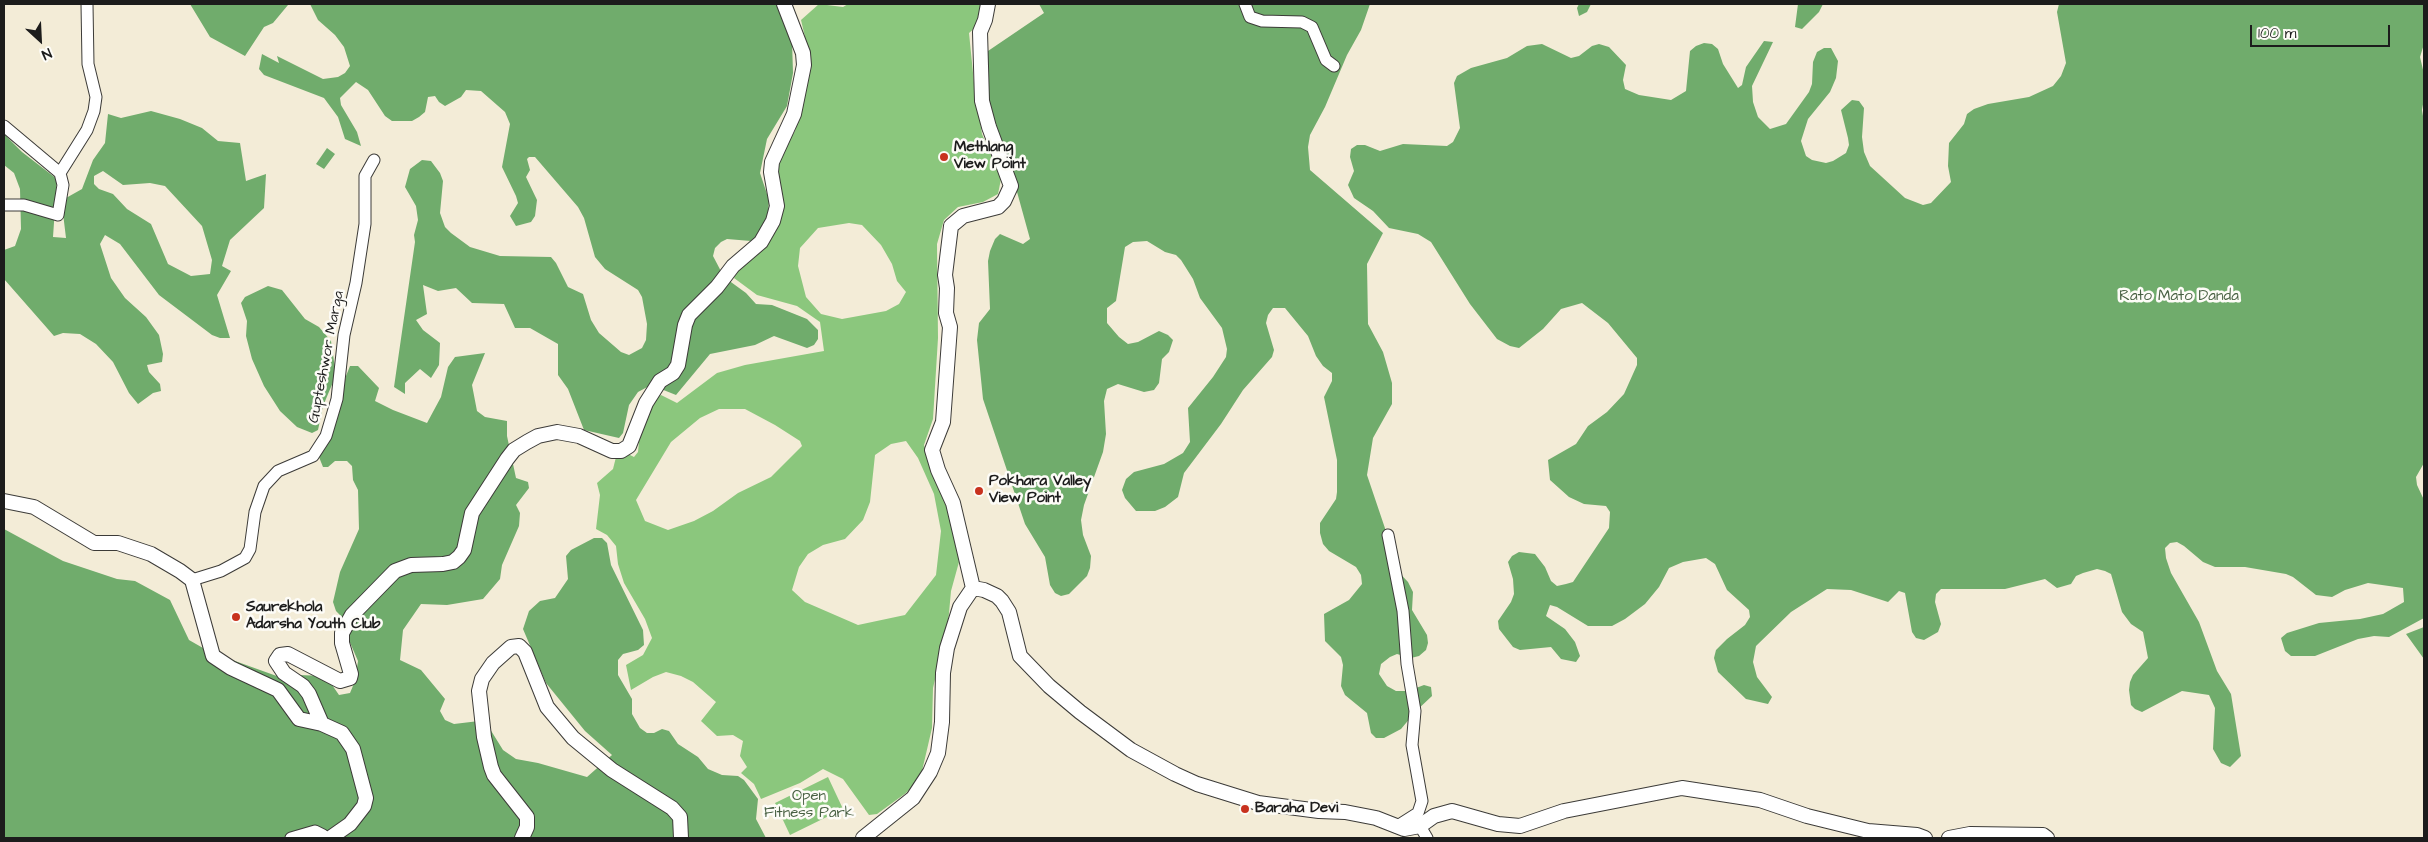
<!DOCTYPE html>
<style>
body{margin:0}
#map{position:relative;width:2428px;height:842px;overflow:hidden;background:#f3ecd7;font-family:"Architects Daughter",sans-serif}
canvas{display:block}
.frame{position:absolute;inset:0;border:5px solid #1c1c1c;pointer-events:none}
.north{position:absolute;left:15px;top:15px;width:50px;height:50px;-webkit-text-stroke:4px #fdfcf7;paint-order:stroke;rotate:155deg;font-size:14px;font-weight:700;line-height:20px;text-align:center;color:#1c1c1c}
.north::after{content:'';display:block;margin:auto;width:18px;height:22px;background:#1c1c1c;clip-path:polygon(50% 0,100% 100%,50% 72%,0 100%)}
.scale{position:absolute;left:2250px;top:25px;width:140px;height:22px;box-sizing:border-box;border:2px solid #1c1c1c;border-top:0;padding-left:6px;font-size:15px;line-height:18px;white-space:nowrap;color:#1c1c1c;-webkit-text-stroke:4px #fdfcf7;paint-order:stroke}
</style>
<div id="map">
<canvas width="2428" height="842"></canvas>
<div class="frame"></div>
<div class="north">N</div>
<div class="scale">100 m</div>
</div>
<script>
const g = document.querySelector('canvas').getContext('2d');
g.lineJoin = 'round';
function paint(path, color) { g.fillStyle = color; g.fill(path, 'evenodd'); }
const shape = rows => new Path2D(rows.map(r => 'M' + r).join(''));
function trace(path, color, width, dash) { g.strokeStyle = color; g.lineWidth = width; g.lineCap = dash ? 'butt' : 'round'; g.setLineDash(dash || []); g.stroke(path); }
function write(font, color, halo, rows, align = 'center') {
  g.font = font + ' "Architects Daughter",sans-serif'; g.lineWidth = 5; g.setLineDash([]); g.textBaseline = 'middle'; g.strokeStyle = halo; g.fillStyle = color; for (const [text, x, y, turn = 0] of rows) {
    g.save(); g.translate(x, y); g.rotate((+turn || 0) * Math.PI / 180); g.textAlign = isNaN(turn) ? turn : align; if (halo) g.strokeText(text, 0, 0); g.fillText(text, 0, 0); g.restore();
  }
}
const green = shape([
 [819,4,843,7,848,4,982,4,977,26,969,33,974,83,982,134,1001,179,998,194,983,202,958,207,944,220,937,244,938,338,933,419,924,445,929,462,949,506,959,562,951,591,948,624,933,688,932,728,922,771,916,782,906,793,877,814,869,815,843,779,823,769,800,783,761,799,754,784,741,773,747,767,740,756,743,741,733,735,717,736,701,721,716,702,693,682,681,676,666,672,653,677,631,690,626,665,643,655,652,638,645,619,624,583,618,564,616,546,607,535,596,529,600,495,597,483,613,469,616,457,628,454,634,457,638,452,640,431,654,399,661,395,677,403,717,373,745,365,824,351,820,322,797,306,757,295,734,278,741,263,764,247,774,232,777,222,776,176,779,159,795,131,805,91,805,37,801,20],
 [849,223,862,225,881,245,892,264,897,281,906,292,899,304,886,311,842,319,821,314,806,297,798,266,800,248,818,228],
 [719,409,745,409,775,425,800,441,802,446,771,477,738,493,713,511,694,521,668,530,645,521,636,500,671,442,700,418],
 [906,441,918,458,934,494,941,531,936,575,905,615,858,625,805,602,792,590,799,567,808,554,823,545,845,539,863,520,870,502,875,455,891,444],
 [828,777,843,809,790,835,775,803]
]);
const forest = shape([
 [190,4,287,4,288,5,273,23,264,27,245,56,210,37],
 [310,4,780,4,792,41,793,73,787,106,767,139,760,173,769,200,767,228,761,236,751,241,727,239,721,242,715,248,713,256,724,277,746,293,756,304,772,305,807,319,818,330,818,339,814,345,807,348,774,336,755,345,710,354,676,395,651,385,638,392,629,405,623,433,619,438,584,430,568,389,558,375,558,344,530,328,515,328,504,304,472,303,456,288,438,291,423,285,427,314,416,320,423,330,440,343,439,365,431,378,420,369,405,383,405,394,394,387,415,242,414,235,418,220,416,206,405,187,410,169,422,160,431,161,440,173,443,181,440,213,445,227,451,233,470,247,500,256,551,257,556,263,568,287,583,294,591,320,599,333,621,352,629,355,642,348,646,340,647,324,642,297,638,290,605,269,595,257,584,218,578,207,535,157,529,157,527,159,530,170,526,177,537,200,535,216,531,222,516,226,510,216,518,203,516,196,502,167,510,124,505,112,481,91,466,90,461,97,445,106,439,102,435,96,428,97,425,112,419,117,412,121,392,121,385,116,368,90,356,82,340,98,341,105,357,132,361,146,345,139,338,117,324,98,264,75,259,69,262,54,279,63,277,56,323,79,338,77,345,73,350,66,344,47,335,35,318,20],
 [1039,4,1370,4,1361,30,1347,55,1325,107,1310,135,1308,147,1310,170,1383,233,1367,264,1368,324,1383,352,1392,383,1392,404,1373,438,1367,475,1391,546,1393,566,1408,582,1413,592,1412,610,1427,635,1428,643,1426,650,1419,656,1411,658,1397,654,1390,657,1381,664,1379,674,1387,686,1396,691,1408,691,1424,685,1431,687,1432,696,1416,711,1401,729,1384,738,1376,738,1371,733,1367,713,1345,695,1341,686,1343,665,1341,657,1325,641,1324,614,1349,600,1362,584,1361,575,1356,567,1329,551,1323,544,1320,533,1320,523,1336,499,1337,492,1337,460,1324,397,1332,381,1332,373,1323,366,1316,356,1308,336,1285,308,1273,308,1268,315,1266,323,1274,350,1272,357,1243,390,1221,424,1184,473,1178,497,1165,507,1155,511,1136,511,1125,498,1122,490,1126,479,1134,472,1164,464,1183,453,1190,442,1188,408,1213,377,1226,357,1227,349,1222,328,1200,298,1193,279,1181,260,1176,255,1165,252,1147,241,1133,242,1125,247,1116,301,1107,308,1107,323,1119,337,1128,344,1138,342,1159,331,1168,335,1173,340,1169,352,1162,359,1159,383,1154,390,1144,392,1118,384,1107,389,1104,401,1106,434,1103,452,1084,505,1081,520,1083,535,1091,556,1090,568,1087,576,1069,594,1061,596,1055,593,1050,585,1045,557,1025,524,983,399,977,340,979,323,990,309,988,261,990,251,995,239,1000,234,1023,244,1030,239,1014,181,992,123,983,60,988,51,1044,13],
 [1579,4,1591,4,1587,12,1579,16,1577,8],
 [1798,4,1823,4,1819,12,1802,29,1795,27],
 [2059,4,2424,4,2424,44,2420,57,2424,74,2424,99,2422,110,2424,122,2424,463,2416,477,2417,485,2424,500,2424,618,2389,637,2374,636,2358,639,2315,656,2291,656,2285,651,2281,638,2287,633,2319,623,2360,619,2383,614,2404,602,2403,588,2368,583,2345,590,2332,597,2316,595,2293,577,2286,574,2245,567,2215,567,2203,562,2184,546,2177,542,2170,543,2165,548,2166,558,2171,573,2199,622,2217,671,2231,694,2241,756,2230,767,2221,763,2213,749,2215,708,2209,695,2182,691,2142,712,2135,709,2131,705,2129,690,2130,682,2133,675,2148,658,2143,632,2131,624,2122,612,2111,574,2105,571,2097,569,2083,573,2076,576,2071,584,2057,588,2045,579,2005,589,1941,589,1936,594,1935,602,1941,624,1938,632,1924,640,1916,638,1912,632,1905,593,1899,591,1888,602,1851,590,1827,589,1791,612,1756,646,1753,662,1757,677,1772,697,1768,704,1746,699,1718,672,1714,658,1716,650,1727,639,1745,625,1750,617,1749,610,1727,590,1715,564,1706,558,1683,562,1669,568,1659,587,1645,604,1625,619,1612,626,1588,626,1557,607,1550,605,1546,616,1565,629,1575,642,1580,656,1576,662,1561,659,1551,647,1520,650,1513,647,1499,629,1498,621,1511,602,1514,594,1513,579,1508,562,1512,556,1519,552,1535,554,1545,567,1551,581,1557,586,1566,584,1573,582,1609,528,1610,512,1606,506,1584,504,1569,497,1550,480,1548,460,1576,444,1588,426,1607,412,1624,394,1637,365,1637,358,1608,323,1582,303,1561,309,1543,329,1519,348,1510,346,1497,339,1470,304,1431,242,1418,234,1389,228,1373,211,1354,198,1348,185,1354,171,1350,157,1351,149,1357,145,1365,145,1380,151,1403,144,1447,146,1453,142,1460,128,1454,83,1457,76,1471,68,1507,58,1527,46,1542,44,1571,58,1579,56,1592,46,1599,44,1609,47,1626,65,1623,80,1625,89,1639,95,1671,100,1686,91,1690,51,1696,46,1704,43,1712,44,1718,49,1723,64,1738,88,1742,85,1746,67,1764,41,1773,42,1752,86,1753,102,1758,117,1770,129,1786,124,1809,92,1812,84,1813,62,1817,52,1824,48,1831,48,1838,61,1836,78,1830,92,1808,119,1801,141,1806,156,1812,160,1826,163,1833,161,1846,153,1849,145,1848,138,1841,110,1852,100,1859,101,1864,108,1862,137,1864,152,1870,166,1905,198,1923,205,1931,203,1951,182,1948,166,1949,143,1964,124,1967,114,1974,109,1988,104,2029,97,2053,86,2061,76,2066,63,2057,12],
 [151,111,180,119,202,128,218,141,240,143,246,181,266,174,264,208,230,240,222,266,231,271,217,295,230,338,220,338,212,335,159,295,120,244,105,235,100,244,111,278,125,298,146,317,159,335,163,354,162,362,147,365,149,372,160,384,161,391,153,393,138,404,129,393,113,362,96,344,80,334,63,333,54,336,4,279,4,250,15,246,21,229,20,189,14,173,4,165,4,134,22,152,57,179,53,237,66,238,62,205,66,198,82,189,93,160,105,143,108,114,121,118],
 [103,171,123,185,150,183,165,186,202,226,212,260,210,274,191,276,168,264,151,224,127,209,113,194,99,189,94,184,94,176],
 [327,148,335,154,324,169,316,164],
 [268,286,282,290,305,319,319,327,331,341,336,375,323,406,318,430,312,433,297,427,280,411,264,386,252,359,246,336,247,321,241,303,245,297],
 [485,353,472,385,477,411,485,417,507,421,507,436,516,478,528,482,529,488,516,505,520,513,519,526,502,565,500,579,483,599,447,605,421,604,403,630,400,660,421,670,445,699,440,711,445,720,454,724,479,721,490,729,503,750,516,759,538,763,587,777,612,755,585,731,546,683,523,629,529,611,540,601,555,598,568,579,566,556,571,550,594,538,602,538,607,543,611,565,643,630,644,645,638,650,623,654,618,660,618,675,632,699,632,714,640,728,647,733,654,733,662,729,669,731,678,744,698,757,708,769,722,775,738,776,744,780,758,799,756,819,766,838,4,838,4,529,63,561,117,579,135,581,170,600,189,640,210,652,285,679,298,675,326,676,339,695,350,693,355,681,358,661,345,631,349,624,336,611,333,602,340,572,359,529,358,490,353,480,352,466,347,461,335,461,328,467,323,467,319,457,328,443,346,376,350,366,358,366,379,388,375,401,393,410,427,423,441,397,448,367,455,357],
 [2424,627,2424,659,2406,634]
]);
const minor = shape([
 [1245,4,1250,17,1262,21,1302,22,1312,27,1326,60,1334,66],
 [4,126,60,173,63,185,58,215,24,205,4,205],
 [60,173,87,130,94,111,96,97,88,64,87,4],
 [1388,535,1403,611,1407,664,1415,711,1412,745,1422,801,1418,813,1396,827],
 [192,580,221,571,245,558,250,549,255,512,264,486,278,471,313,456,326,436,337,399,344,335,356,283,365,224,365,176,374,160],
 [1420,826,1427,838],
 [291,838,315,831,323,835,323,838]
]);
const tertiary = shape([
 [4,501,34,507,94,543,118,543,151,554,180,571,192,580,213,656,231,668,278,690,299,719,322,724],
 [973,588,984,590,997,596,1002,601,1009,612,1020,656,1049,686,1080,712,1131,750,1175,774,1197,784,1258,803,1319,811,1345,812,1376,818,1404,829,1420,826,1434,816,1452,811,1498,824,1520,826,1564,811,1682,788,1760,800,1807,816,1868,831,1917,835,1925,838],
 [973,588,953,503,938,470,932,450,943,422,950,327,946,313,947,288,945,275,951,226,963,216,998,207,1004,201,1011,186,989,127,982,101,980,32,985,20,988,4],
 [330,838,350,824,364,806,366,798,353,749,342,733,322,724,309,694,303,686,284,673,276,661,280,655,288,654,340,681,350,678,351,674,342,643,342,633,352,615,395,571,411,565,443,564,453,562,459,557,464,550,472,513,507,459,514,450,527,442,538,436,557,432,579,436,612,451,621,451,629,446,646,403,660,381,673,373,678,365,685,325,689,315,717,287,733,266,761,242,773,221,777,206,771,172,772,162,794,114,804,65,803,53,784,4],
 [522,838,527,827,527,817,494,775,491,767,484,737,479,691,482,679,493,663,511,647,519,646,525,652,547,707,573,738,612,770,672,808,680,817,681,838],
 [863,838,913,798,930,772,938,753,942,722,943,673,947,648,960,607,973,588],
 [1949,838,1970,834,2043,835,2047,838]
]);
const markers = [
 [944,157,5,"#c8321e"],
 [979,491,5,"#c8321e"],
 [236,617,5,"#c8321e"],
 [1245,809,5,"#c8321e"]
];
const poiNames = [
 ["Methlang",954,148],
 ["View Point",954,165],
 ["Pokhara Valley",989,482],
 ["View Point",989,499],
 ["Saurekhola",246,608],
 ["Adarsha Youth Club",246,625],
 ["Baraha Devi",1255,809]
];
const parkNames = [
 ["Rato Mato Danda",2179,297],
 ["Open",809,797],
 ["Fitness Park",809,814]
];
const streetNames = [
 ["Gupteshwor Marga",327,357,-79]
];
paint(green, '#8bc77d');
paint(forest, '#70ac6c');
trace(minor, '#3c3b38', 13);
trace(tertiary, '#3c3b38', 16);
trace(minor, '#fff', 11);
trace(tertiary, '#fff', 14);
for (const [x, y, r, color] of markers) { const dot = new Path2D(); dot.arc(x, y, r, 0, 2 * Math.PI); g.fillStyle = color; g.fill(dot); trace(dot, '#fdfcf7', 2); }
write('bold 15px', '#1c1c1c', '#fdfcf7', poiNames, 'left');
write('15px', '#486043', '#fdfcf7', parkNames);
write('15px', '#1c1c1c', '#fdfcf7', streetNames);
</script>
